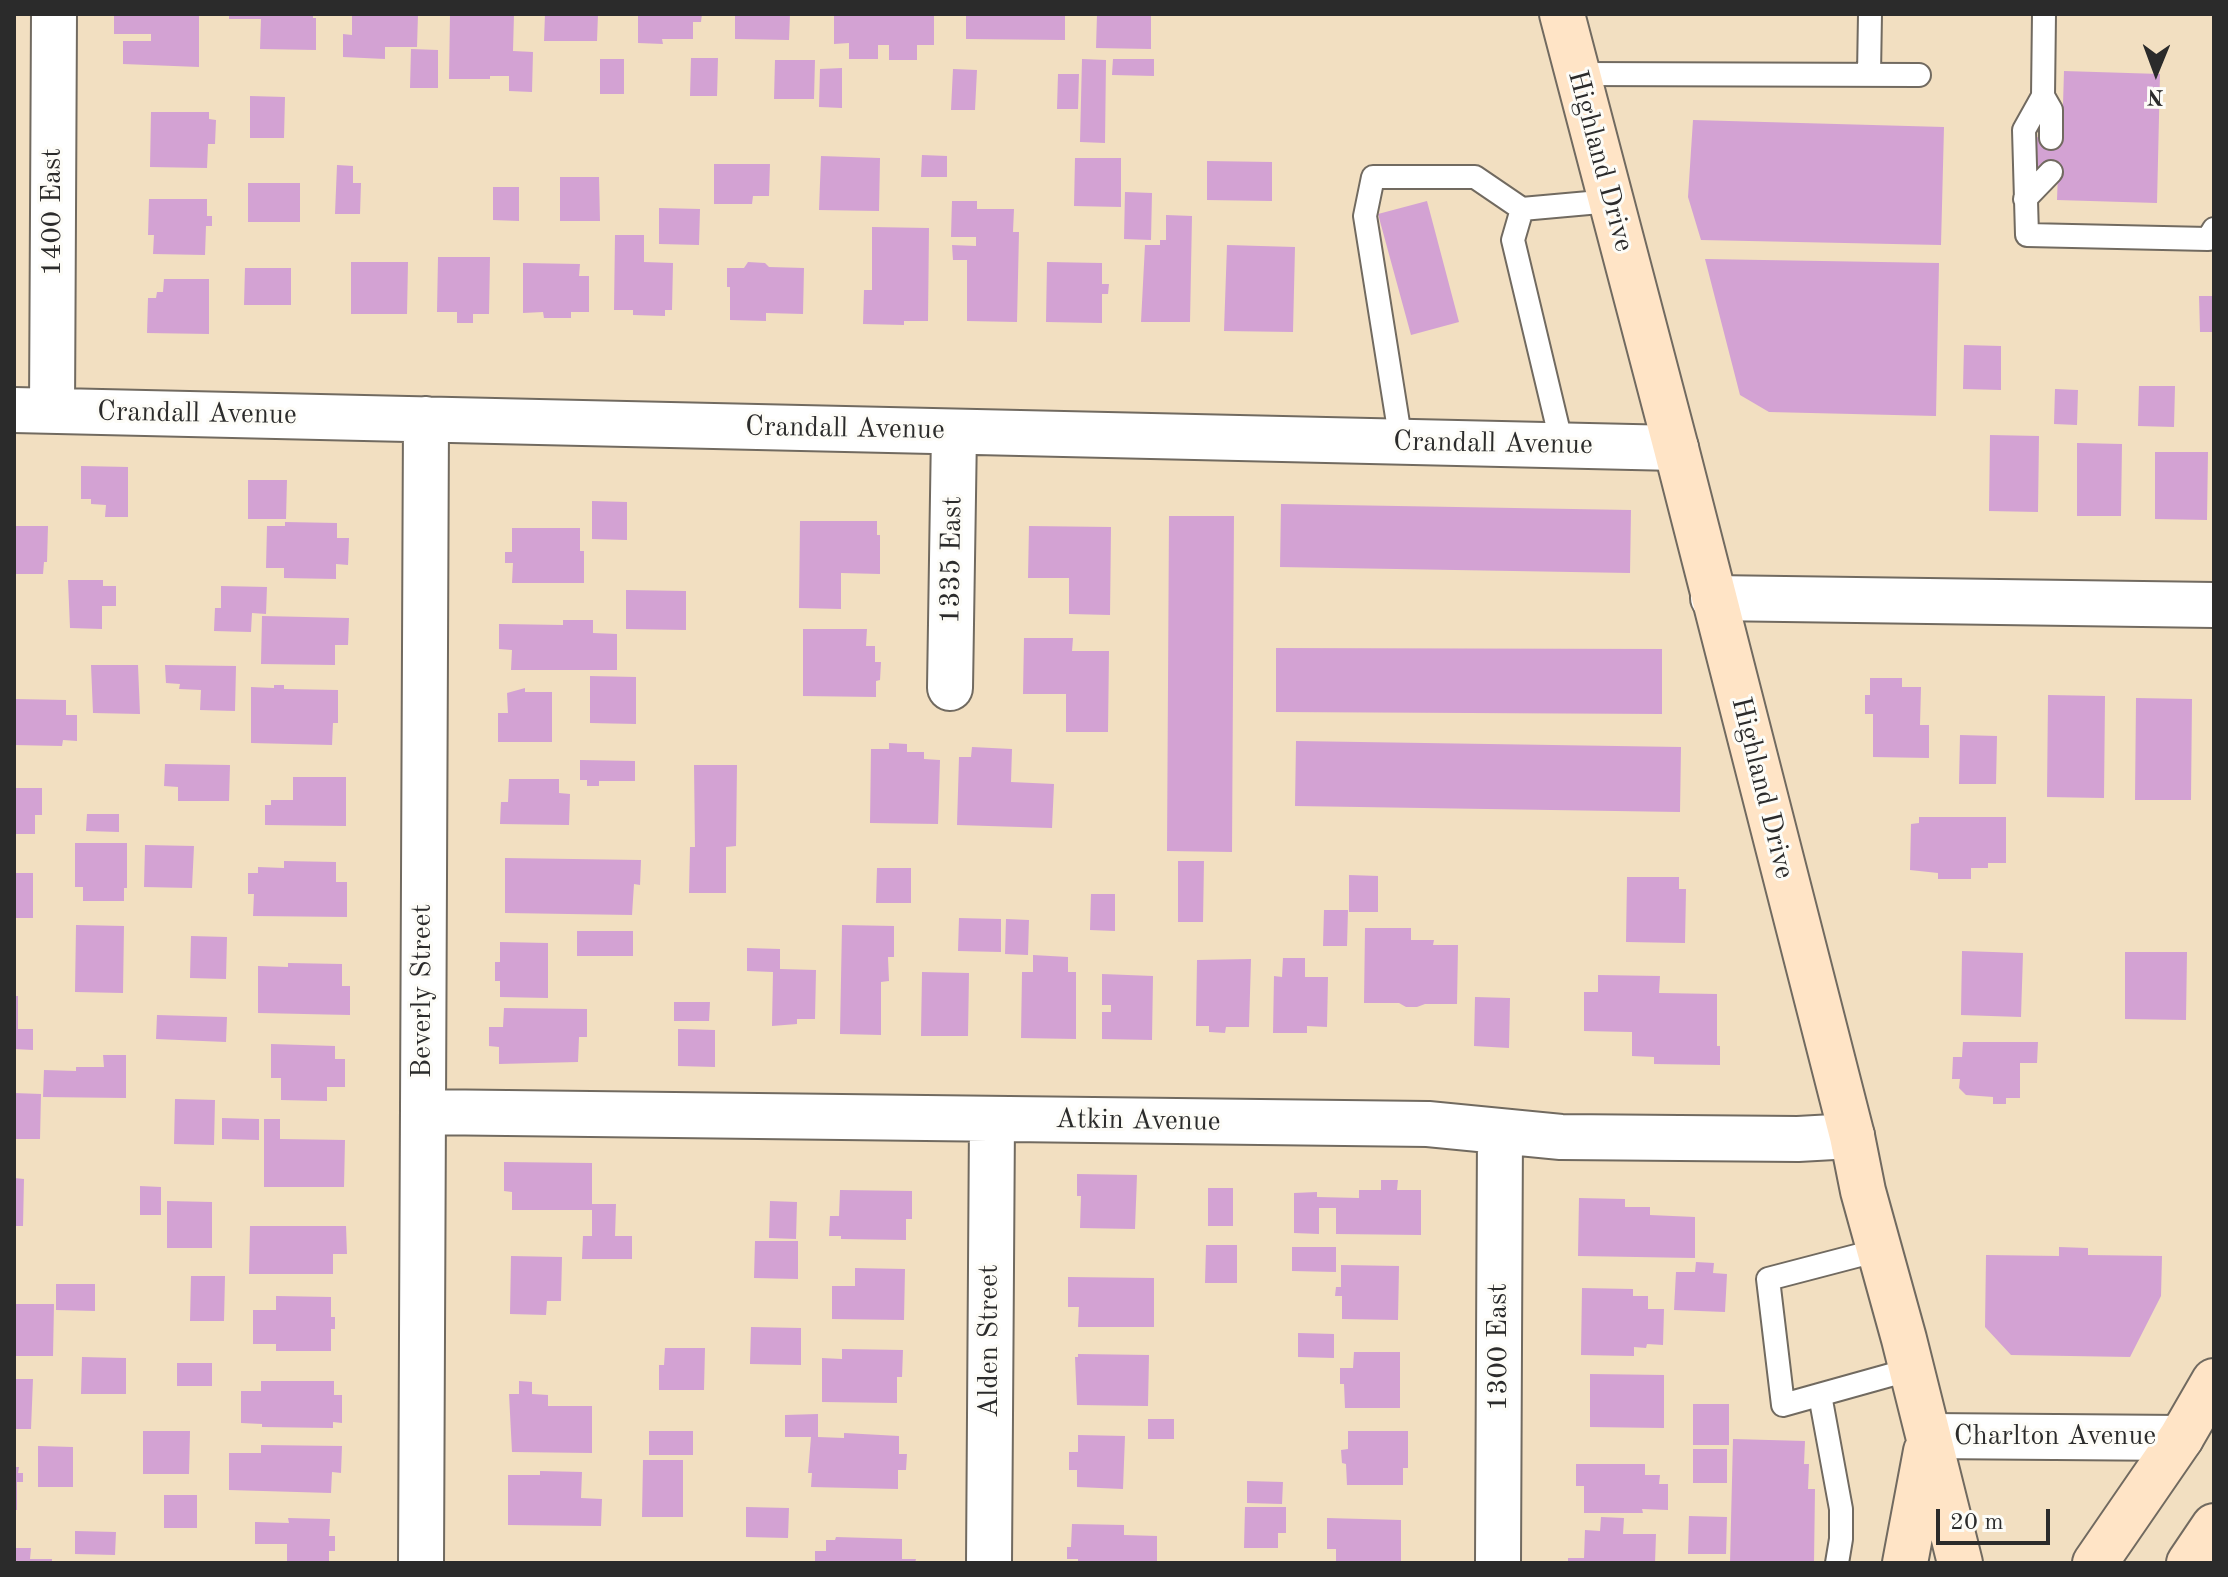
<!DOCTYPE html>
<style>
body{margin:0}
#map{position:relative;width:2228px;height:1577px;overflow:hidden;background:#f2dfc1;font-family:"Old Standard TT",serif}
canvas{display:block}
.frame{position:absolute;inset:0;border:16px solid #2b2b2b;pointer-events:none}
.north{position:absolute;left:2116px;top:32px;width:80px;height:80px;-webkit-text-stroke:6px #fdfcf7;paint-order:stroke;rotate:181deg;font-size:22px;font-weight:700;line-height:32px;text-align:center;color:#2b2b2b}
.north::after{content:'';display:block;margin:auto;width:28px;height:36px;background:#2b2b2b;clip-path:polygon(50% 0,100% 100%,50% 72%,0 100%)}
.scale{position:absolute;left:1936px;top:1509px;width:114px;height:36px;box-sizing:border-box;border:4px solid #2b2b2b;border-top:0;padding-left:10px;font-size:24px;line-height:28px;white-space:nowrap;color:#2b2b2b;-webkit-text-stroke:6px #fdfcf7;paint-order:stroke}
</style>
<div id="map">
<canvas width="2228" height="1577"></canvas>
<div class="frame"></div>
<div class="north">N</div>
<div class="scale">20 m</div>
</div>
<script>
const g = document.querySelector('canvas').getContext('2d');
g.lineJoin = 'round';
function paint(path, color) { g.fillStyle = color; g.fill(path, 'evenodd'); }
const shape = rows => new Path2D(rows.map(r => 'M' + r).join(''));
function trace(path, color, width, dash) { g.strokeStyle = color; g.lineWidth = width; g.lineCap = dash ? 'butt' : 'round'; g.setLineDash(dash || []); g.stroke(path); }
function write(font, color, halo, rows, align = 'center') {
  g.font = font + ' "Old Standard TT",serif'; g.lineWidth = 6; g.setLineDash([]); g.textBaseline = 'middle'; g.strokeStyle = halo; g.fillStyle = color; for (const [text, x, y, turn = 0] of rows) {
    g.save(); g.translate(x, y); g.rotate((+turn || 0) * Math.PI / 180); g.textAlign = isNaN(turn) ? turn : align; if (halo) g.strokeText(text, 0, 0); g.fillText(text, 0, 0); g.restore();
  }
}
const building = shape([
 [114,14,199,14,199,67,123,64,123,41,151,41,151,34,114,34],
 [229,14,313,14,313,18,316,18,316,50,260,49,261,19,229,19],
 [352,14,418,14,417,47,385,47,385,59,343,57,343,34,352,35],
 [450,14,514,14,513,51,533,52,532,92,509,91,509,76,490,76,490,79,449,79],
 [545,14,598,14,597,41,544,41],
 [638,14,702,14,701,22,693,22,693,39,662,39,663,44,638,43],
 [735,14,790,14,789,40,735,39],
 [834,14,934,14,934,45,917,45,917,60,889,60,889,45,878,45,878,59,849,59,849,43,834,44],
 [966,14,1065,14,1065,40,966,39],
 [1097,14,1151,14,1151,49,1096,48],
 [411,49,438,50,438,88,410,88],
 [691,58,718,58,717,96,690,96],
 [600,59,624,59,624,94,600,94],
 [1082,59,1106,60,1105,143,1080,142],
 [1113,59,1154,59,1154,76,1112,75],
 [775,60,815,60,814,99,774,99],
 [842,68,842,108,819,107,820,69],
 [953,69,977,70,975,110,951,110],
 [2064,71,2160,74,2157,203,2057,200,2058,172,2030,171,2031,137,2062,138],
 [1058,74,1079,74,1078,109,1057,109],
 [250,96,285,97,284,138,250,138],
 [151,112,209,112,209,119,216,120,215,144,208,144,207,168,150,167],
 [1693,120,1944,127,1941,245,1701,240,1688,197],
 [922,155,947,156,947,177,921,177],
 [821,156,880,158,879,211,819,210],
 [1075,158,1121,158,1121,207,1074,206],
 [1207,161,1272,162,1272,201,1207,200],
 [714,164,770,164,769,196,753,196,752,204,714,204],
 [337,165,353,166,353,183,361,183,360,214,335,214],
 [560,177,599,177,600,221,560,221],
 [248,183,300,183,300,222,248,222],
 [493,187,519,187,519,221,493,220],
 [1125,192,1152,193,1151,240,1124,239],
 [149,199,207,199,207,216,212,216,212,226,206,226,205,255,153,254,154,235,148,235],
 [952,201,977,201,977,209,1014,209,1013,232,1019,232,1017,322,967,321,967,260,953,260,952,245,976,246,976,237,951,237],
 [1427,201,1459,322,1411,335,1378,214],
 [659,208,700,209,699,245,659,244],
 [1166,215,1192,216,1190,322,1141,322,1145,245,1160,245,1160,240,1166,240],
 [872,227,929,228,928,321,904,321,904,325,863,324,864,290,872,290],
 [615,235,644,235,644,262,673,263,672,310,665,310,665,316,633,315,633,310,614,310],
 [1227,245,1295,247,1293,332,1224,331],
 [438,257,490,257,489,314,473,314,473,323,457,323,457,312,437,312],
 [1705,259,1939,263,1936,416,1769,412,1740,395],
 [351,262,408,262,407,314,351,314],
 [748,262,765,263,769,267,804,268,803,314,766,313,766,321,730,320,730,287,727,287,727,268,744,268],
 [1047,262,1102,263,1102,284,1109,284,1108,294,1102,294,1102,323,1046,322],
 [523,263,580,264,579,276,589,276,589,312,571,312,571,318,544,318,543,312,523,313],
 [245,268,291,268,291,305,244,305],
 [164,279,209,279,209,334,147,333,148,298,156,298,157,292,163,292],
 [2199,296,2214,296,2214,332,2200,332],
 [1964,345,2001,346,2001,390,1963,389],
 [2139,386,2175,386,2174,427,2138,426],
 [2055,389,2078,390,2077,425,2054,424],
 [1990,435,2039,436,2038,512,1989,511],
 [2077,443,2122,444,2121,516,2077,516],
 [2155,452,2208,452,2207,520,2155,519],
 [81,466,128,467,128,517,105,517,106,505,91,504,91,499,81,499],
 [248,480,287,480,286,519,248,519],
 [592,501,627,502,627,540,592,539],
 [1281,504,1631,510,1630,573,1280,567],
 [1169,516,1234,516,1232,852,1167,851],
 [800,521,877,521,877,535,880,535,880,574,841,573,841,609,799,608],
 [285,522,337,523,337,538,349,538,348,565,336,564,336,579,284,578,284,568,266,568,267,526,285,526],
 [14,526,48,526,47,562,44,562,43,574,14,574],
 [1029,526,1111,527,1110,615,1069,614,1069,578,1028,578],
 [512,528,580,528,580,551,584,551,584,583,512,583,513,563,505,563,505,552,512,552],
 [68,580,103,580,103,586,116,586,116,606,102,606,102,629,70,628],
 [221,586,267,587,266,614,252,613,251,632,214,631,215,608,221,608],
 [626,590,686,591,686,630,626,629],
 [262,616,349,618,348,645,335,645,335,665,261,664],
 [563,620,593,620,593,633,617,634,617,670,511,670,512,650,499,649,499,624,563,625],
 [803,629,867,629,866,646,875,646,875,662,881,662,880,680,876,681,876,697,803,696],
 [1024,638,1073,638,1072,651,1109,651,1108,732,1066,732,1066,694,1023,694],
 [1276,648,1662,649,1662,714,1276,712],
 [91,665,138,665,140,714,93,713],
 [165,665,236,666,235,711,200,710,201,690,179,689,180,684,166,683],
 [590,676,636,677,636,724,590,723],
 [1870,678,1902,678,1902,687,1921,687,1920,725,1929,725,1929,758,1873,757,1873,714,1865,714,1865,695,1870,695],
 [274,685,284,685,284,689,338,690,338,723,333,723,332,745,251,743,251,687,274,688],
 [525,688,525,692,552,692,552,742,498,742,498,713,508,713,507,693],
 [2048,695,2105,696,2104,798,2047,797],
 [2136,698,2192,699,2191,800,2135,800],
 [14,699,66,700,66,715,77,715,77,741,63,740,62,746,14,745],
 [1960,735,1997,736,1996,784,1959,784],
 [1296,741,1681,747,1680,812,1295,806],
 [889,743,907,744,907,752,924,752,924,759,940,760,938,824,870,823,871,749,889,749],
 [972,747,1012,749,1011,782,1054,784,1052,828,957,825,959,757,971,757],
 [580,760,635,761,635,781,599,781,599,786,587,786,587,780,580,780],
 [165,764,230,765,229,801,178,801,178,787,164,786],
 [694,765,737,765,736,846,726,847,726,893,689,893,690,847,695,847],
 [293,777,346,777,346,826,265,825,265,805,271,805,271,800,293,800],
 [509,779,559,779,559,793,570,794,569,825,500,824,501,802,508,802],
 [14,788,42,788,42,815,35,815,35,834,14,834],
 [87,814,119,814,119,832,86,831],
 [1919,817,2006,817,2006,863,1988,863,1988,868,1971,868,1971,879,1938,879,1938,873,1910,870,1911,824,1919,823],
 [75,843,127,843,127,888,124,888,124,901,83,901,83,887,75,887],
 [145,845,194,846,192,888,144,887],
 [505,858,641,860,640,885,634,884,632,915,505,913],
 [284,861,336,862,336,882,347,882,347,917,253,916,254,894,248,894,248,873,258,873,258,867,284,868],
 [1178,861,1204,861,1203,922,1178,922],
 [877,868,911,868,911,903,876,903],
 [14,873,33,873,33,918,14,918],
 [1349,875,1378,876,1378,912,1349,912],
 [1627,877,1679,877,1679,889,1686,889,1685,943,1626,942],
 [1091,894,1115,894,1115,931,1090,930],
 [1324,910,1348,910,1347,946,1323,946],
 [959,918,1001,919,1001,952,958,951],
 [1006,919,1029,920,1028,955,1005,954],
 [76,925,124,926,123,993,75,992],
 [842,925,894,926,894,957,888,957,889,981,881,982,881,1035,840,1034],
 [1365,928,1411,928,1411,940,1434,940,1433,945,1458,945,1457,1004,1425,1004,1417,1007,1406,1007,1399,1003,1364,1003],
 [577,931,633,931,633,956,577,956],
 [191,936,227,937,226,979,190,978],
 [500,942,548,943,548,998,500,997,500,981,495,981,495,962,500,962],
 [747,948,780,949,780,969,816,970,815,1019,797,1019,797,1024,772,1026,773,972,747,971],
 [1962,951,2023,953,2021,1017,1961,1015],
 [2125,952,2187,952,2186,1020,2125,1019],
 [1033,955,1068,957,1068,972,1076,972,1076,1039,1021,1038,1022,972,1033,972],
 [1283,958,1305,958,1305,977,1328,977,1327,1027,1307,1026,1307,1033,1273,1033,1274,976,1282,977],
 [1251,959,1249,1027,1226,1027,1225,1033,1209,1032,1209,1026,1196,1026,1197,960],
 [288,963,342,964,342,986,350,986,350,1015,258,1013,258,966,288,967],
 [922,972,969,973,968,1036,921,1036],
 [1102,974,1153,976,1152,1040,1102,1039,1102,1012,1111,1012,1111,1005,1102,1005],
 [1598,975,1660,976,1659,993,1717,994,1717,1046,1720,1046,1720,1065,1654,1064,1654,1057,1632,1056,1632,1032,1584,1031,1584,992,1598,992],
 [14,996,18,996,18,1029,33,1029,33,1050,14,1049],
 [1475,997,1510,998,1509,1048,1474,1046],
 [674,1002,710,1002,709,1021,674,1021],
 [504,1008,587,1009,587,1037,579,1037,578,1062,499,1064,499,1047,489,1046,489,1027,503,1027],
 [157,1015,227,1017,226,1042,156,1039],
 [678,1029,715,1030,715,1067,678,1066],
 [1963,1042,2038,1042,2037,1063,2020,1063,2020,1098,2006,1098,2006,1104,1993,1104,1993,1097,1966,1095,1959,1088,1960,1079,1952,1079,1953,1057,1962,1057],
 [271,1044,335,1046,335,1059,345,1059,345,1087,327,1087,327,1101,281,1100,281,1078,271,1078],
 [103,1055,126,1055,126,1098,43,1097,44,1070,76,1071,76,1067,104,1067],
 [14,1093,41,1094,40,1139,14,1139],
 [175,1099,215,1100,214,1145,174,1144],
 [222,1118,259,1119,259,1140,222,1139],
 [264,1119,280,1119,280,1139,345,1140,344,1187,264,1187],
 [504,1162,592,1163,592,1204,616,1204,615,1236,632,1236,632,1259,582,1259,583,1236,592,1236,592,1210,512,1210,512,1192,504,1191],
 [1077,1174,1137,1175,1135,1229,1080,1228,1081,1196,1077,1196],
 [14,1178,24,1179,23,1226,14,1226],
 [1381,1180,1398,1180,1397,1190,1421,1190,1421,1235,1336,1234,1336,1208,1319,1208,1319,1234,1294,1233,1294,1193,1317,1192,1317,1197,1359,1198,1359,1190,1381,1190],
 [140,1186,161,1187,161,1215,140,1215],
 [1208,1188,1233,1188,1233,1226,1208,1226],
 [840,1190,912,1191,912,1219,906,1219,906,1240,841,1239,841,1236,829,1236,830,1216,839,1216],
 [1579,1198,1625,1199,1625,1207,1650,1207,1650,1215,1695,1217,1695,1258,1578,1256],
 [167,1201,212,1202,212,1248,167,1248],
 [770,1201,797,1202,796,1239,769,1238],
 [250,1226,346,1226,347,1254,333,1254,333,1274,249,1274],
 [755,1241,798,1241,798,1279,754,1278],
 [1206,1245,1237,1245,1237,1283,1205,1283],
 [1292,1247,1336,1247,1336,1272,1292,1271],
 [2059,1247,2088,1248,2088,1255,2162,1256,2161,1296,2130,1357,2011,1355,1985,1327,1986,1255,2059,1256],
 [511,1256,562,1257,561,1301,547,1301,546,1315,510,1314],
 [1696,1262,1714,1263,1713,1273,1727,1274,1725,1312,1674,1310,1676,1272,1695,1272],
 [1341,1265,1399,1266,1398,1320,1342,1319,1342,1296,1335,1296,1336,1287,1341,1287],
 [855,1268,905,1269,904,1320,832,1319,832,1286,855,1286],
 [191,1276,225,1276,224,1321,190,1321],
 [1068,1277,1154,1278,1154,1327,1078,1327,1079,1307,1068,1307],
 [56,1284,95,1284,95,1311,56,1310],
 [1582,1288,1633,1289,1633,1296,1648,1296,1648,1309,1664,1309,1663,1345,1647,1344,1646,1348,1634,1347,1634,1356,1581,1355],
 [276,1296,331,1297,331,1317,335,1317,335,1329,331,1329,331,1351,276,1351,276,1344,253,1344,253,1310,276,1310],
 [14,1304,54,1304,53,1356,14,1356],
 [751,1327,801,1328,801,1365,750,1364],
 [1298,1333,1334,1334,1334,1358,1298,1357],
 [665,1348,705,1348,704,1390,659,1390,659,1365,664,1365],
 [842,1349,903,1350,902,1377,897,1377,897,1403,822,1402,822,1358,842,1359],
 [1354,1352,1400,1352,1400,1408,1345,1408,1344,1384,1340,1384,1340,1368,1353,1368],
 [1078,1354,1149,1355,1148,1406,1077,1405,1075,1357,1078,1357],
 [82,1357,126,1358,126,1394,81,1394],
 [177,1363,212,1363,212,1386,177,1386],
 [1590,1374,1664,1375,1664,1428,1590,1427],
 [14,1379,33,1379,31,1429,14,1429],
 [261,1381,334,1381,334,1395,342,1395,342,1423,333,1422,333,1428,262,1427,262,1424,241,1423,241,1391,261,1391],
 [519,1381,532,1382,532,1394,548,1395,548,1406,592,1406,592,1453,512,1452,509,1394,519,1394],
 [1693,1404,1729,1404,1729,1445,1693,1445],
 [818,1414,818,1437,844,1438,844,1433,899,1436,899,1454,907,1454,906,1470,898,1470,898,1489,811,1487,812,1473,808,1473,811,1437,785,1437,785,1415],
 [1148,1419,1174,1419,1174,1439,1148,1439],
 [143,1431,190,1431,189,1474,143,1474],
 [649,1431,693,1431,693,1455,649,1455],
 [1348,1431,1408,1431,1408,1468,1403,1468,1403,1485,1347,1485,1346,1464,1342,1463,1341,1450,1348,1449],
 [1078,1435,1125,1436,1123,1489,1077,1487,1077,1470,1069,1470,1069,1452,1078,1452],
 [1733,1439,1805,1441,1804,1464,1809,1464,1808,1489,1815,1489,1814,1563,1730,1563],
 [261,1445,342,1446,341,1473,332,1472,331,1493,229,1490,229,1453,261,1453],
 [38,1446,73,1447,73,1487,38,1487],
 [1693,1449,1727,1449,1727,1483,1693,1483],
 [643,1460,683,1460,683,1517,642,1517],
 [1576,1464,1645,1464,1645,1475,1660,1475,1659,1484,1668,1484,1668,1510,1642,1509,1643,1513,1584,1513,1584,1486,1576,1486],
 [14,1467,19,1467,18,1473,23,1473,23,1482,17,1482,17,1510,14,1510],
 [540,1471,582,1472,581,1498,602,1499,601,1526,508,1525,508,1475,540,1475],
 [1247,1481,1283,1482,1282,1504,1247,1503],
 [164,1495,197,1495,197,1528,164,1528],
 [746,1507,789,1508,788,1538,746,1537],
 [1245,1507,1286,1507,1286,1533,1278,1533,1278,1548,1244,1548],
 [1689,1516,1727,1517,1726,1554,1688,1554],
 [1601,1517,1624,1518,1623,1534,1656,1534,1655,1563,1568,1563,1568,1558,1584,1558,1585,1530,1600,1531],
 [288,1518,330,1519,329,1536,335,1536,335,1551,329,1551,329,1563,287,1563,287,1544,255,1544,255,1522,289,1523],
 [1327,1518,1401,1520,1401,1563,1336,1563,1336,1549,1327,1549],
 [1072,1524,1124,1525,1124,1535,1157,1536,1157,1563,1078,1563,1078,1559,1067,1559,1067,1547,1071,1547],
 [75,1531,116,1532,115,1555,75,1554],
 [836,1537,902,1539,902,1559,916,1559,915,1563,815,1563,815,1551,826,1551,826,1540,835,1540],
 [14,1548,31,1548,30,1559,52,1559,52,1563,14,1563]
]);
const service = shape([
 [2044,14,2043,96,2024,130,2027,235,2208,239,2214,229],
 [1577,74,1919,75],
 [1869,74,1870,14],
 [2043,96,2051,110,2051,138],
 [2025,199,2051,172],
 [1522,209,1513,240,1562,445],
 [1401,442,1365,216,1373,177,1475,177,1522,209,1611,201],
 [1879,1250,1768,1279,1783,1405,1912,1369],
 [1820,1395,1841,1509,1841,1539,1837,1563]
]);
const minor = shape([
 [14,410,1676,448],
 [52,411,54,14],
 [1713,598,2214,605],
 [950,688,954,432],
 [423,1112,1428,1124,1561,1137,1798,1139,1852,1136],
 [1929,1436,2181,1438],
 [421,1563,426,419],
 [989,1563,992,1119],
 [1498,1563,1500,1131]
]);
const secondary = shape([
 [1562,14,1676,448,1852,1136,1863,1191,1904,1339,1960,1563],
 [1905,1563,1926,1451],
 [2095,1563,2181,1438,2214,1381],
 [2189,1563,2214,1526]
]);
const streetNames = [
 ["Highland Drive",1600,161,75],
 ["1400 East",53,212,-90],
 ["Crandall Avenue",197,414,1],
 ["Crandall Avenue",845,429,1],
 ["Crandall Avenue",1493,444,1],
 ["1335 East",952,560,-89],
 ["Highland Drive",1762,788,76],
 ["Beverly Street",423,991,-90],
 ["Atkin Avenue",1138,1121,1],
 ["Alden Street",990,1341,-90],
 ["1300 East",1499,1347,-90],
 ["Charlton Avenue",2055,1437]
];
paint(building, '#d3a2d3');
trace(service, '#716a60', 26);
trace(minor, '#716a60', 48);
trace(secondary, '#716a60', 48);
trace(service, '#fff', 22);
trace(minor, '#fff', 44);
trace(secondary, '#ffe4c6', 44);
write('28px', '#2b2b2b', '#fdfcf7', streetNames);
</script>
